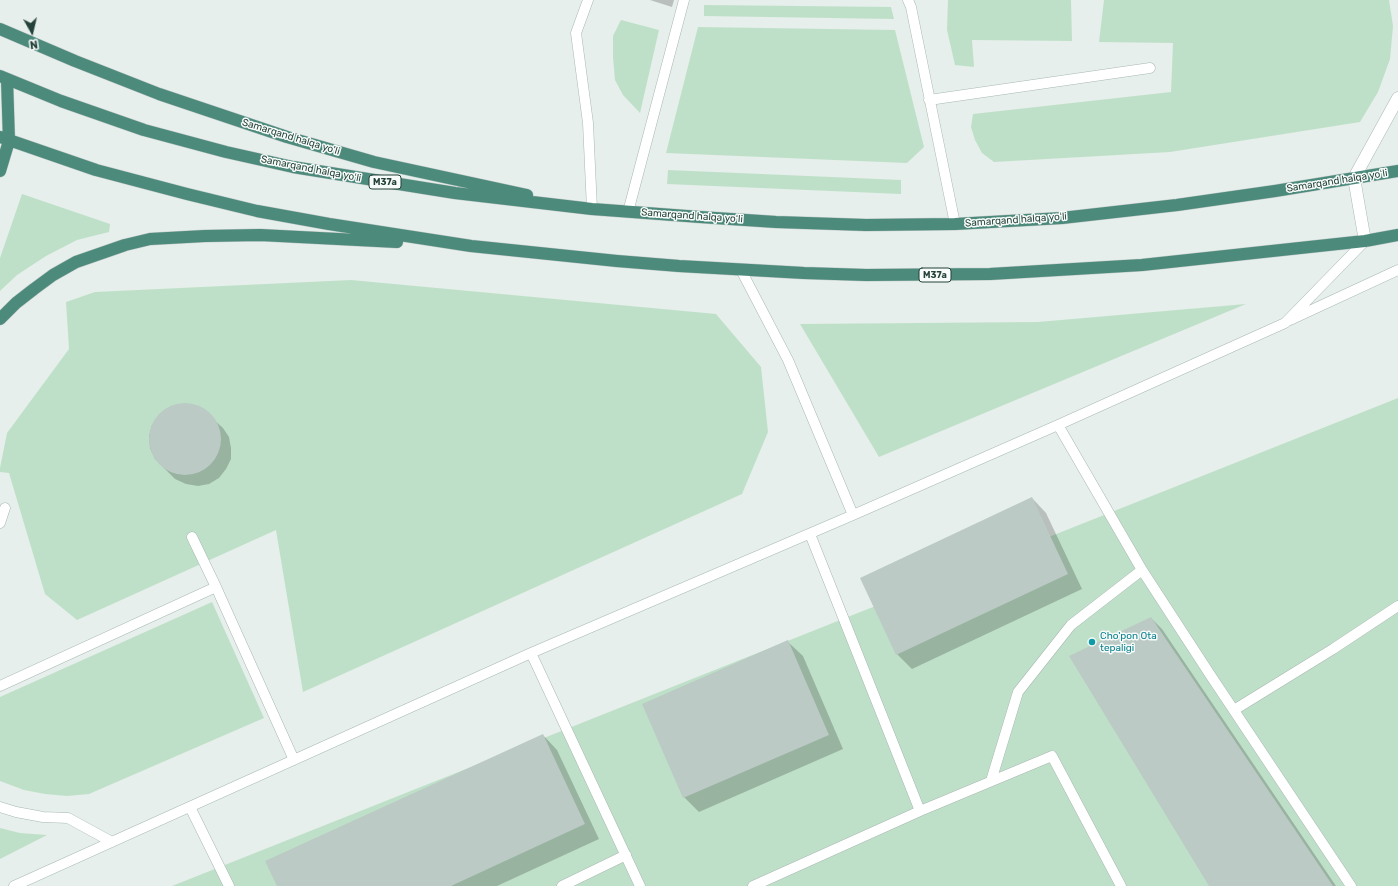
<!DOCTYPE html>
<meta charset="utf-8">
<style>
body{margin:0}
#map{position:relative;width:1398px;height:886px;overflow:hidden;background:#e6efeb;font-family:Rubik,sans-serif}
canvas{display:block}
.north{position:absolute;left:12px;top:12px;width:40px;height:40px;-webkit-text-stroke:3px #f7fbf9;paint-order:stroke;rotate:172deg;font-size:11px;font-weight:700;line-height:16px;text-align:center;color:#24423a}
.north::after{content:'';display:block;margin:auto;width:14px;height:18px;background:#24423a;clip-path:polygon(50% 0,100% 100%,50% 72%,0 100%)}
</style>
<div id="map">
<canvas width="1398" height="886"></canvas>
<div class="north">N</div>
</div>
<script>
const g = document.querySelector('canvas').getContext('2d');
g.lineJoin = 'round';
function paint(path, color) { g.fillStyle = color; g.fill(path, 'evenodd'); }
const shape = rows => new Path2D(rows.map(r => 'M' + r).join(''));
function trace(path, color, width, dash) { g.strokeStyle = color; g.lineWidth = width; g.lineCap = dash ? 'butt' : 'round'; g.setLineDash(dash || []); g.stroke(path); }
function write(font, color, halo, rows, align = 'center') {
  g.font = font + ' Rubik,sans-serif'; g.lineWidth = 3; g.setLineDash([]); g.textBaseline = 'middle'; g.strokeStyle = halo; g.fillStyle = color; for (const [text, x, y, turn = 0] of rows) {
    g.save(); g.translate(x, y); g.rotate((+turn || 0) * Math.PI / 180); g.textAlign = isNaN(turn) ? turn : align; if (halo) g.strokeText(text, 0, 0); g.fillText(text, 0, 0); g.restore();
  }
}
const green = shape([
 [948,0,1071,0,1072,41,972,40,974,67,955,65,947,30],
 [1104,0,1389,0,1393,26,1390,59,1378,92,1360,122,1170,152,994,162,982,153,975,140,971,127,973,114,1171,92,1173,43,1099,42],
 [704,5,891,7,894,19,704,16],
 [621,20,659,30,640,113,623,95,615,80,613,57,613,36],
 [698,27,895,30,924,147,907,163,666,153],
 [668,170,901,180,901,194,667,184],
 [22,194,110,224,109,232,77,240,46,256,17,275,0,291,0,258],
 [351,280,716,314,761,367,768,432,742,494,303,692,276,530,77,620,45,594,9,473,0,472,0,468,7,433,69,349,66,302,95,292],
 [1246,304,879,457,800,324,1038,322],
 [1398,398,1398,886,172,886],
 [212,602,264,718,89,794,67,796,45,794,24,790,0,781,0,697],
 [0,828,20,833,47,835,0,859]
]);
const shadow = shape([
 [650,0,674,0,672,7],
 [180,404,191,405,202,409,223,428,229,437,231,448,231,459,226,469,219,478,209,484,198,486,186,484,175,479,155,459,150,448,149,436,152,425,159,415,169,408],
 [1032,498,1046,513,1082,589,912,669,897,654],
 [1151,618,1162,629,1336,886,1210,886],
 [788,642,803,656,843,749,699,812,684,797],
 [543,735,557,750,599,839,497,886,278,886]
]);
const building = shape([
 '149 439a36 36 0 1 1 72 0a36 36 0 1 1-72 0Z',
 [1032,497,1068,574,896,655,860,578],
 [1151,617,1333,886,1209,886,1069,656],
 [788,640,829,735,683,798,642,704],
 [543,734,585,824,451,886,277,886,265,861]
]);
const service = shape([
 [588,0,576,33,588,123,592,209],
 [908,0,911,7,955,224],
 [929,100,1150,68],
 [628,212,684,0],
 [741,270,788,360,853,515],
 [1290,320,1398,270],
 [1058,425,1142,570,1209,673,1351,886],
 [0,523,5,508],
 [810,534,920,811,1052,756,1121,886],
 [192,537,216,587,294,760],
 [531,653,640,886],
 [0,686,216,587],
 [1234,710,1333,649,1398,606],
 [991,781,1018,692,1071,625,1142,570],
 [0,807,16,812,43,817,68,818,112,842],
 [190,807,229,886],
 [14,886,531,653,853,515,1058,425,1285,323,1365,241],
 [562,886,626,855],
 [753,886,920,811]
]);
const minor = shape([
 [1365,241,1354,178,1398,98]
]);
const trunk = shape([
 [0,29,75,61,159,94,287,137,374,162,527,195],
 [0,76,61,101,144,130,226,152,293,167,455,193,592,209,700,217,776,222,866,225,955,224,1062,218,1177,205,1275,191,1398,171],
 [0,137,96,170,187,194,257,211,329,224,471,246,617,261,679,266,804,273,866,275,990,274,1142,265,1365,241,1398,235],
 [0,171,9,141,7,79],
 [0,319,16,303,34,289,53,275,76,262,125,245,150,239,205,236,260,235,397,242]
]);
const markers = [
 [1092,642,4,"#0f9aa8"]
];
const shields = [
 [385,182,32],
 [935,275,32]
];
const shieldNames = [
 ["M37a",385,182],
 ["M37a",935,275]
];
const streetNames = [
 ["Samarqand halqa yo'li",291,137,17],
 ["Samarqand halqa yoʻli",311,169,11],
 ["Samarqand halqa yoʻli",1337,181,-9],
 ["Samarqand halqa yoʻli",692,216,4],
 ["Samarqand halqa yoʻli",1016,220,-4]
];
const cultureNames = [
 ["Cho'pon Ota",1100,636],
 ["tepaligi",1100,648]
];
paint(green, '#bfe0c8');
paint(shadow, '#0003');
paint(building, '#bbcac4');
trace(service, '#a8b8b2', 11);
trace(minor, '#a8b8b2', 13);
trace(trunk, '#c2cac8', 13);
trace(service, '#fff', 10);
trace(minor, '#fff', 12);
trace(trunk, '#4c8a7c', 12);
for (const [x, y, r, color] of markers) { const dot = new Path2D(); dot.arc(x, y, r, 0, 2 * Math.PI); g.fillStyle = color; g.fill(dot); trace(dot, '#f7fbf9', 1.5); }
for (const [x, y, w] of shields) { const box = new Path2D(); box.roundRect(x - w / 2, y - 7, w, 14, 3); g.fillStyle = '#f7fbf9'; g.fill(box); trace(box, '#24423a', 1); }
write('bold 9px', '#24423a', null, shieldNames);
write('10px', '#24423a', '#f7fbf9', streetNames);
write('10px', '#0d838f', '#f7fbf9', cultureNames, 'left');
</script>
